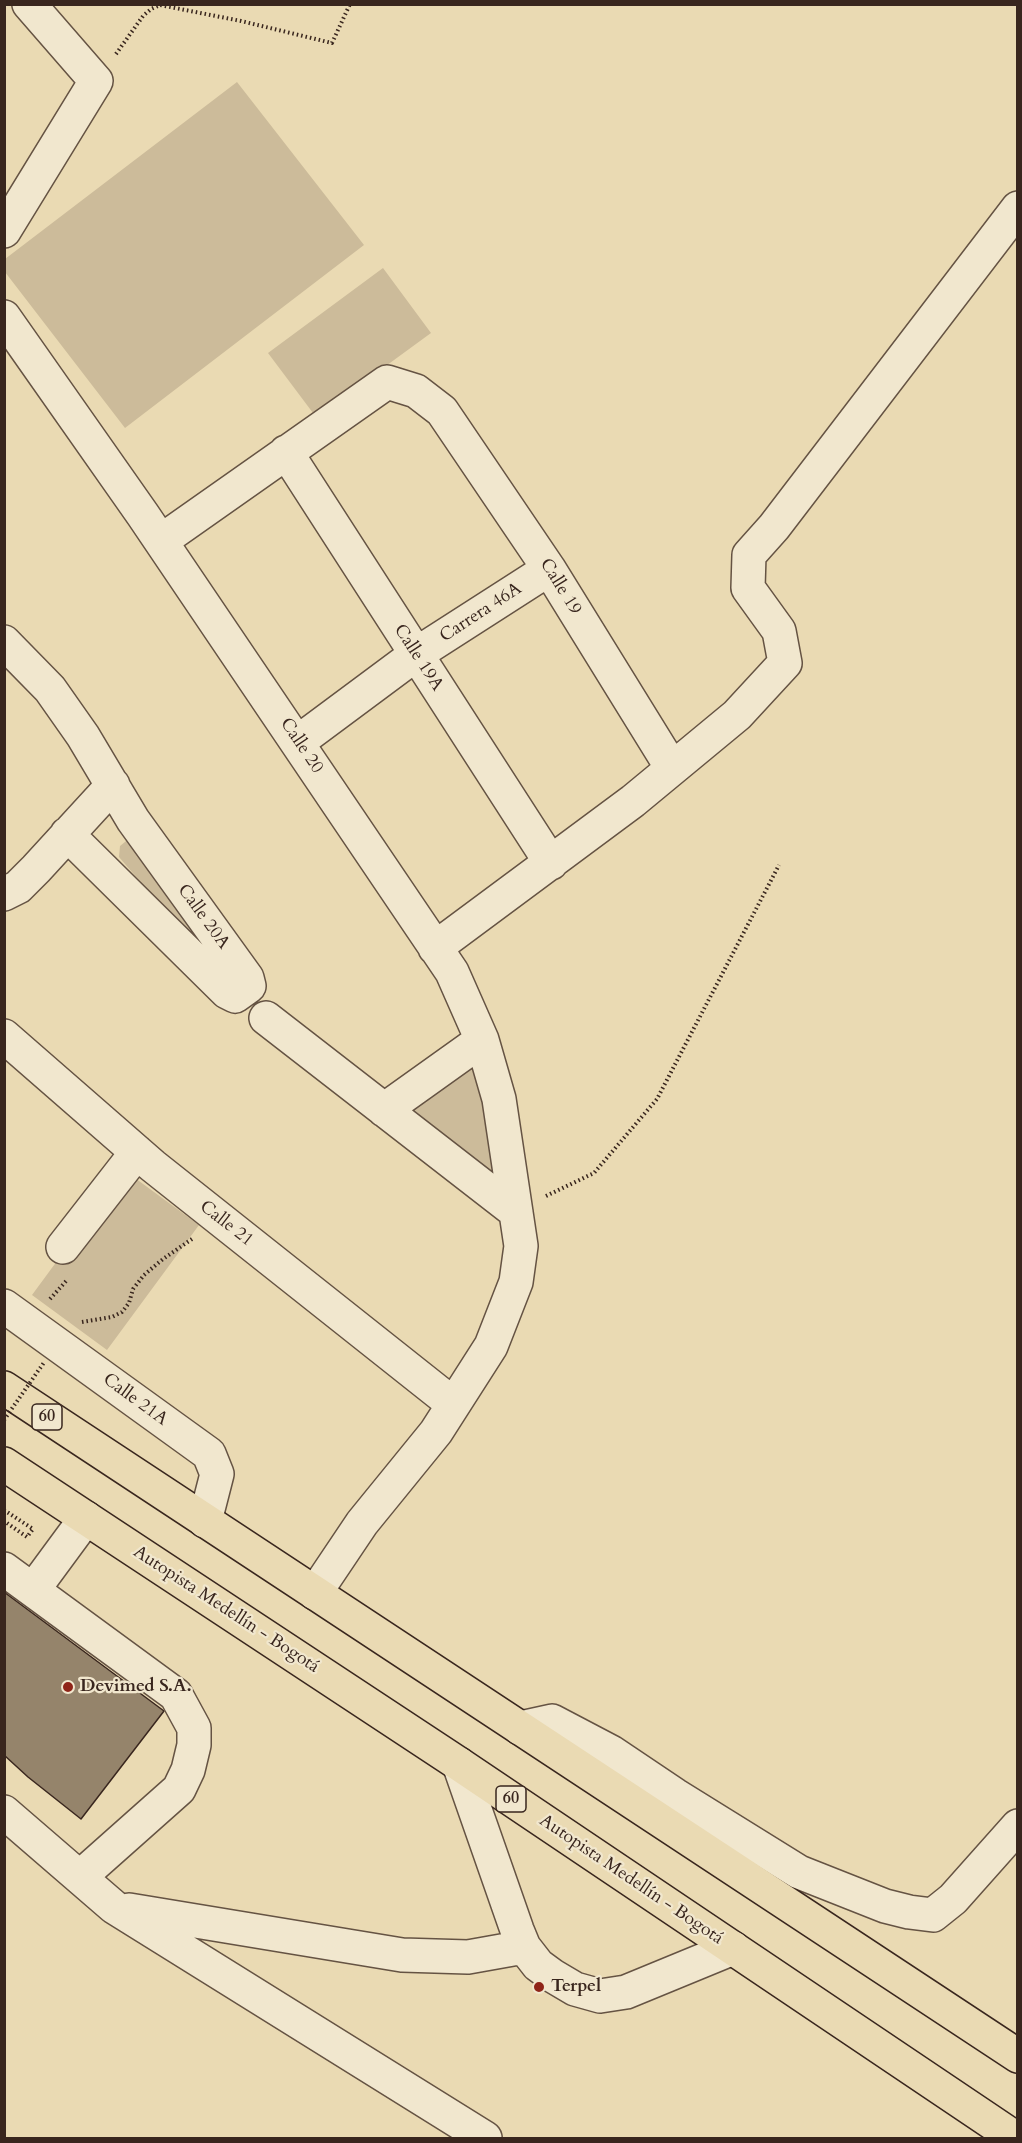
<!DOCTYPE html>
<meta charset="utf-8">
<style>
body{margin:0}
#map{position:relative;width:1022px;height:2143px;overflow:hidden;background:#eadab3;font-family:Cardo,serif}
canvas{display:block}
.frame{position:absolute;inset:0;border:6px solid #39261e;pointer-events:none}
</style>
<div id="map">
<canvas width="1022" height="2143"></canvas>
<div class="frame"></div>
</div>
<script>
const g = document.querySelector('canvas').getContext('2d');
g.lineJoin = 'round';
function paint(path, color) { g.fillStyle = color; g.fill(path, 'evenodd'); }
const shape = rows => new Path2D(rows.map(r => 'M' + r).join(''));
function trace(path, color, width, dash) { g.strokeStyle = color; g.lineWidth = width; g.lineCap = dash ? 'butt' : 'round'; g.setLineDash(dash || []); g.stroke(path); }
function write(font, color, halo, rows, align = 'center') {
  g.font = font + ' Cardo,serif'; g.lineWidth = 4.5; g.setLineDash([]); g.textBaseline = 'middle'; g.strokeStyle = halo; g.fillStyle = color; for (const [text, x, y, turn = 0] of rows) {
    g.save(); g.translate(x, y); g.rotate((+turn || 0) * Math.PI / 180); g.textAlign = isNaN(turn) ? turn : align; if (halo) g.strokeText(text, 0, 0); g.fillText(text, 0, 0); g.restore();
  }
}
const green = shape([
 [237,82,364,245,125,428,5,272,5,259],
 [383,268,431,333,316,417,268,353],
 [131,837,195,917,222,977,119,857,120,846],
 [473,1060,482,1084,503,1189,399,1110],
 [124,1170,199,1225,107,1350,32,1295]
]);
const building = shape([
 [4,1592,164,1711,81,1819,28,1777,4,1755,4,1592]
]);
const path = shape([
 [116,54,143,16,151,9,160,5,241,21,332,43,350,4],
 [546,1196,594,1173,657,1099,779,865],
 [50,1299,67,1280],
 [82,1322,112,1317,122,1312,129,1303,133,1289,144,1275,163,1259,192,1239],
 [4,1510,33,1529,27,1537,4,1521]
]);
const minor = shape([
 [4,231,96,81,29,4],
 [4,317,143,515,452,972,482,1040,499,1099,521,1246,516,1282,491,1346,436,1432,362,1523,315,1593],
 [286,452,551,863],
 [161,541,387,382,416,391,442,411,549,569,672,768],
 [4,642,50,689,83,736,133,820,247,978,249,986,235,996,227,992,67,834],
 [298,742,415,655,549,569],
 [4,894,18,887,36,869,113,785],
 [435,948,633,801,737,715,785,663,779,631,748,588,749,555,774,527,1018,208],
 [266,1018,516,1212],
 [4,1036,153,1166,453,1404],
 [384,1110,482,1040],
 [63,1247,137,1152],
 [4,1306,209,1454,217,1474,205,1521],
 [4,1569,176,1695,194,1728,194,1745,188,1770,179,1789,80,1877],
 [33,1590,86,1518],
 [520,1728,552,1721,611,1752,675,1795,799,1872,885,1906,909,1912,933,1915,953,1899,1018,1826],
 [459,1764,517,1930,524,1947,538,1965,553,1976,575,1989,600,1996,626,1992,733,1948],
 [4,1812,114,1907,485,2138],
 [129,1910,402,1955,468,1957,524,1947]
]);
const highway = shape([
 [4,1388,1018,2056],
 [4,1464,459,1764,1015,2138]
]);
const pathBridge = shape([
 [4,1420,45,1361]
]);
const markers = [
 [68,1687,6,"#8f2418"],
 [539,1987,6,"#8f2418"]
];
const shields = [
 [47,1417,30],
 [511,1799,30]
];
const shieldNames = [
 ["60",47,1417],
 ["60",511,1799]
];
const streetNames = [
 ["Calle 19",560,587,58],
 ["Carrera 46A",481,613,-33],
 ["Calle 19A",418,658,57],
 ["Calle 20",301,746,56],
 ["Calle 20A",203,917,54],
 ["Calle 21",226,1224,38],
 ["Calle 21A",135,1400,36],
 ["Autopista Medellín - Bogotá",226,1610,33],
 ["Autopista Medellín - Bogotá",631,1880,34]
];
const poiNames = [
 ["Devimed S.A.",80,1687],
 ["Terpel",551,1987]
];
paint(green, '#ccbb9a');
paint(building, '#95846b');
trace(building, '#39261e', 1.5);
trace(minor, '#655343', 36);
trace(highway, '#39261e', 36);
trace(path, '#39261e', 4, [1.5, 3]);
trace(minor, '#f1e7ce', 33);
trace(highway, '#eadab3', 33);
trace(pathBridge, '#39261e', 4, [1.5, 3]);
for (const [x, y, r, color] of markers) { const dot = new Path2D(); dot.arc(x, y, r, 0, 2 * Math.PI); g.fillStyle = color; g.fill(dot); trace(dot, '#f1e7ce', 2); }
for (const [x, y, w] of shields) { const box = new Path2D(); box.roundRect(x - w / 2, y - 13, w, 26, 4.5); g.fillStyle = '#f1e7ce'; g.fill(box); trace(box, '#39261e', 1.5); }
write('bold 16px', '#39261e', null, shieldNames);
write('18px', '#39261e', '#f1e7ce', streetNames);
write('bold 18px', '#39261e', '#f1e7ce', poiNames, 'left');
</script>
